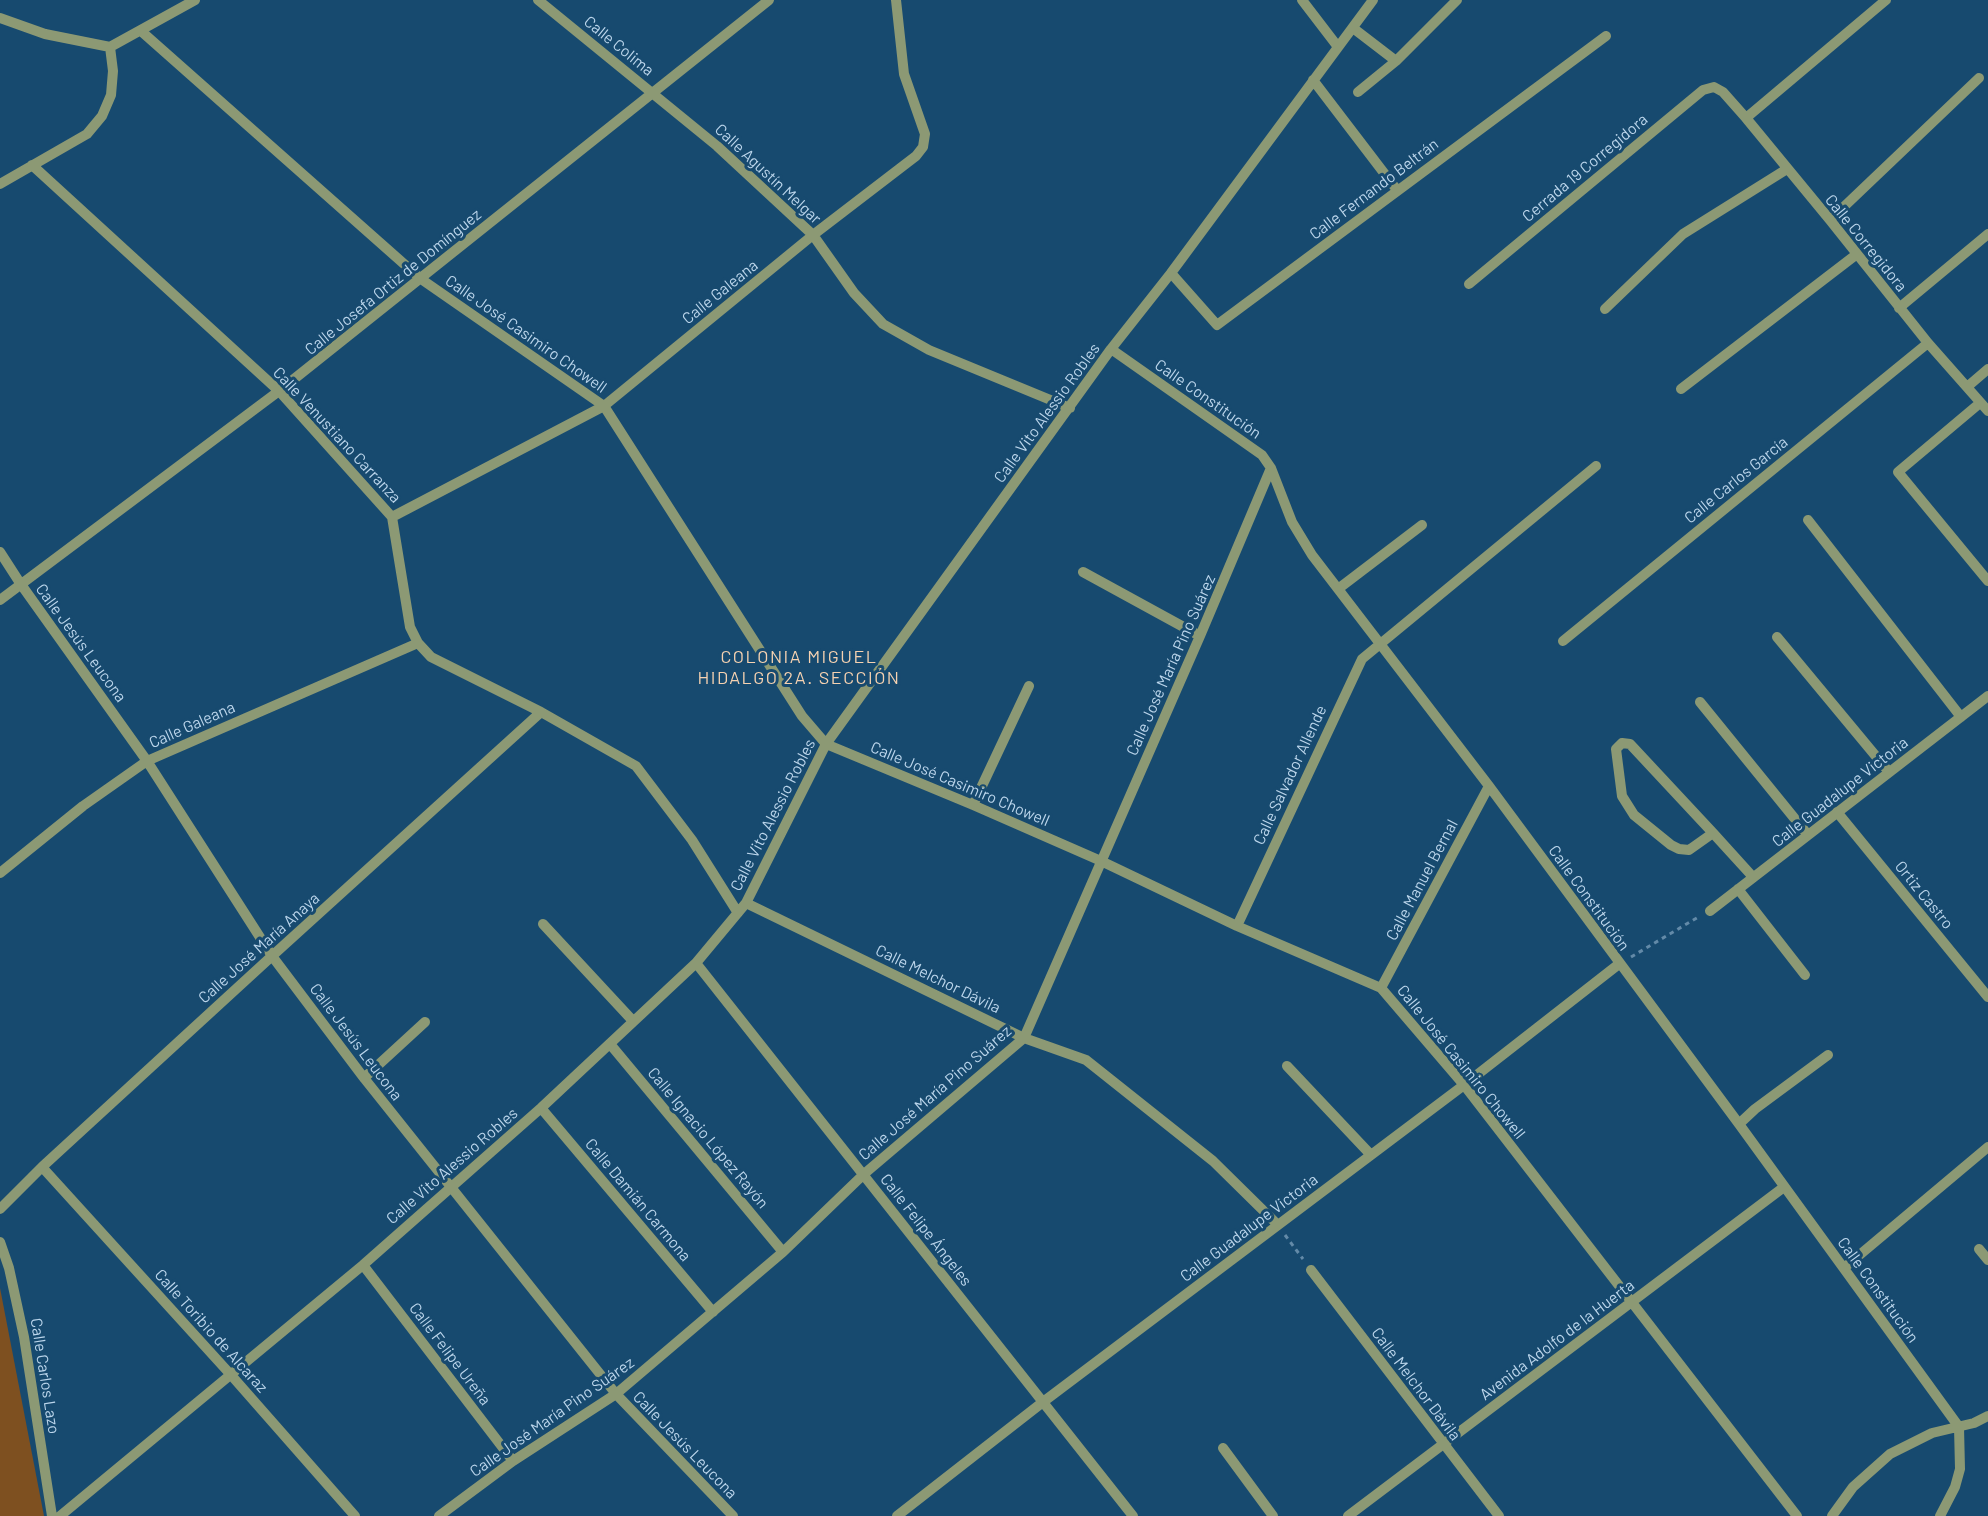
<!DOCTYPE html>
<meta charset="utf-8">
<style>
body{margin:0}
canvas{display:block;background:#174a6f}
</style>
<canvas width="1988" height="1516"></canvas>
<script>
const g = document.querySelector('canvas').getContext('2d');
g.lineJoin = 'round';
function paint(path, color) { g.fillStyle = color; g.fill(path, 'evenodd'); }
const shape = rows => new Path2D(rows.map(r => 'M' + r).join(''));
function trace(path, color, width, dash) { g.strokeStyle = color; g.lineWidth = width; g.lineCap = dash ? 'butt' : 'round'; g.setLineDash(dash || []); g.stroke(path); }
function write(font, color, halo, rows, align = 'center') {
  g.font = font + ' Barlow,sans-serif'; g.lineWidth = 6; g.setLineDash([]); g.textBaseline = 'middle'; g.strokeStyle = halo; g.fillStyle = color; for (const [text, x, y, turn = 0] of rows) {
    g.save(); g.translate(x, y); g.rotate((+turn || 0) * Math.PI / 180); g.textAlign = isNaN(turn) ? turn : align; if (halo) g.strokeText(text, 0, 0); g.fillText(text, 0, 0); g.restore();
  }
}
const green = shape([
 [0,1288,44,1516,0,1516]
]);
const path = shape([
 [1631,957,1700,916],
 [1285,1235,1303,1259]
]);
const minor = shape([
 [538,0,717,146,813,235,854,293,883,324,929,350,1070,408],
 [1302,0,1338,47],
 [0,18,45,34,110,47],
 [1353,28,1396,61],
 [141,31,421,279,604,406,802,716,826,744,973,805,1101,861,1237,926,1381,988,1464,1085,1797,1516],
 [110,47,195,0],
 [1313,80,1397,190],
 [1358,92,1396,61,1457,0],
 [1746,118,1886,0],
 [32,165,279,391,392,517,410,627,418,643,431,657,541,712,636,766,692,840,738,913],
 [0,184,87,134,102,116,111,95,113,71,110,47],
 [1830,220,1979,78],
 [1171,273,1217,325,1606,36],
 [1469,284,1703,90,1714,87,1723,92,1746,118,1830,220,1928,343,1988,411],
 [1899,308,1988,234],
 [1605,309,1683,234,1787,169],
 [1111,349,1262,455,1271,468,1292,522,1312,555,1489,786,1739,1124,1959,1427,1960,1469,1955,1487,1940,1516],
 [1967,387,1988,369],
 [1681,389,1857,254],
 [1980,403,1898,472,1988,581],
 [392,517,604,406,813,235,916,156,923,147,925,134,904,74,896,0],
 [1808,520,1961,717],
 [0,552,20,583,147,761,272,956,364,1078,616,1394,733,1516],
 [1083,572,1200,636],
 [1338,589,1422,525],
 [0,600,279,391,769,0],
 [1777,637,1889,772],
 [1563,641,1928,343],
 [1700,702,1808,835],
 [973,805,1029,686],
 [1837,812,1988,997],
 [1713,833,1689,850,1679,849,1671,845,1634,815,1622,796,1616,749,1622,743,1630,744,1713,833,1753,877],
 [0,873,83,806,147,761,418,643],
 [1738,889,1805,975],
 [746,903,1024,1038,1086,1060,1213,1161,1278,1225],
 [1710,911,1988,696],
 [543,924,633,1021],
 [1237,926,1362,659,1596,466],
 [696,963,1133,1516],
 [1381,988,1489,786],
 [610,1044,783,1252],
 [1287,1066,1371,1155],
 [364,1078,425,1022],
 [541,1108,713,1312],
 [1739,1124,1755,1109,1828,1055],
 [42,1167,231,1375,355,1516],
 [0,1209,42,1167,272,956,541,712],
 [0,1242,9,1268,24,1337,52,1516],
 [1979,1249,1988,1260],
 [363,1265,513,1461],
 [1844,1268,1988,1147],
 [1311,1270,1499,1516],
 [1223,1448,1273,1516],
 [60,1516,363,1265,541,1108,696,963,746,903,826,744,1111,349,1171,273,1373,0],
 [439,1516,513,1461,616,1394,783,1252,864,1174,1024,1038,1200,636,1271,468],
 [897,1516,1043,1402,1464,1085,1619,964],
 [1348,1516,1784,1187],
 [1832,1516,1853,1487,1890,1454,1932,1433,1974,1423,1988,1416]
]);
const streetNames = [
 ["Calle Colima",619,46,39],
 ["Cerrada 19 Corregidora",1585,168,-40],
 ["Calle Agustín Melgar",768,174,43],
 ["Calle Fernando Beltrán",1374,189,-37],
 ["Calle Corregidora",1866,243,51],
 ["Calle Josefa Ortiz de Domínguez",393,282,-39],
 ["Calle Galeana",720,292,-39],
 ["Calle José Casimiro Chowell",526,334,35],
 ["Calle Constitución",1208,399,35],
 ["Calle Vito Alessio Robles",1047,413,-54],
 ["Calle Venustiano Carranza",337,435,47],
 ["Calle Carlos García",1736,480,-39],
 ["Calle Jesús Leucona",81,643,54],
 ["Calle José María Pino Suárez",1171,665,-66],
 ["Calle Galeana",192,725,-24],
 ["Calle Salvador Allende",1290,775,-65],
 ["Calle José Casimiro Chowell",960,784,23],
 ["Calle Guadalupe Victoria",1840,792,-38],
 ["Calle Vito Alessio Robles",773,815,-63],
 ["Calle Manuel Bernal",1422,880,-62],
 ["Ortiz Castro",1924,895,51],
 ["Calle Constitución",1589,898,54],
 ["Calle José María Anaya",259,948,-42],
 ["Calle Melchor Dávila",938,979,26],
 ["Calle Jesús Leucona",356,1042,53],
 ["Calle José Casimiro Chowell",1461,1062,51],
 ["Calle José María Pino Suárez",935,1093,-41],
 ["Calle Ignacio López Rayón",708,1138,50],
 ["Calle Vito Alessio Robles",452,1166,-41],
 ["Calle Damián Carmona",638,1200,50],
 ["Calle Guadalupe Victoria",1249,1228,-37],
 ["Calle Felipe Ángeles",926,1230,52],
 ["Calle Constitución",1878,1290,54],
 ["Calle Toribio de Alcaraz",211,1331,48],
 ["Avenida Adolfo de la Huerta",1557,1340,-37],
 ["Calle Felipe Ureña",450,1354,53],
 ["Calle Carlos Lazo",45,1376,81],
 ["Calle Melchor Dávila",1416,1384,53],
 ["Calle José María Pino Suárez",552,1417,-35],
 ["Calle Jesús Leucona",685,1445,46]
];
const neighbourhoodNames = [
 ["COLONIA MIGUEL",799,657],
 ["HIDALGO 2A. SECCIÓN",799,678]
];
paint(green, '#7e5020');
trace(path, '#638aa8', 3, [4.5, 4.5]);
trace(minor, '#8c9974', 10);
write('16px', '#bbd5eb', '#174a6f', streetNames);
g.letterSpacing = '1.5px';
write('18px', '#f6d2b1', '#174a6f', neighbourhoodNames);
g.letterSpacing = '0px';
</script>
